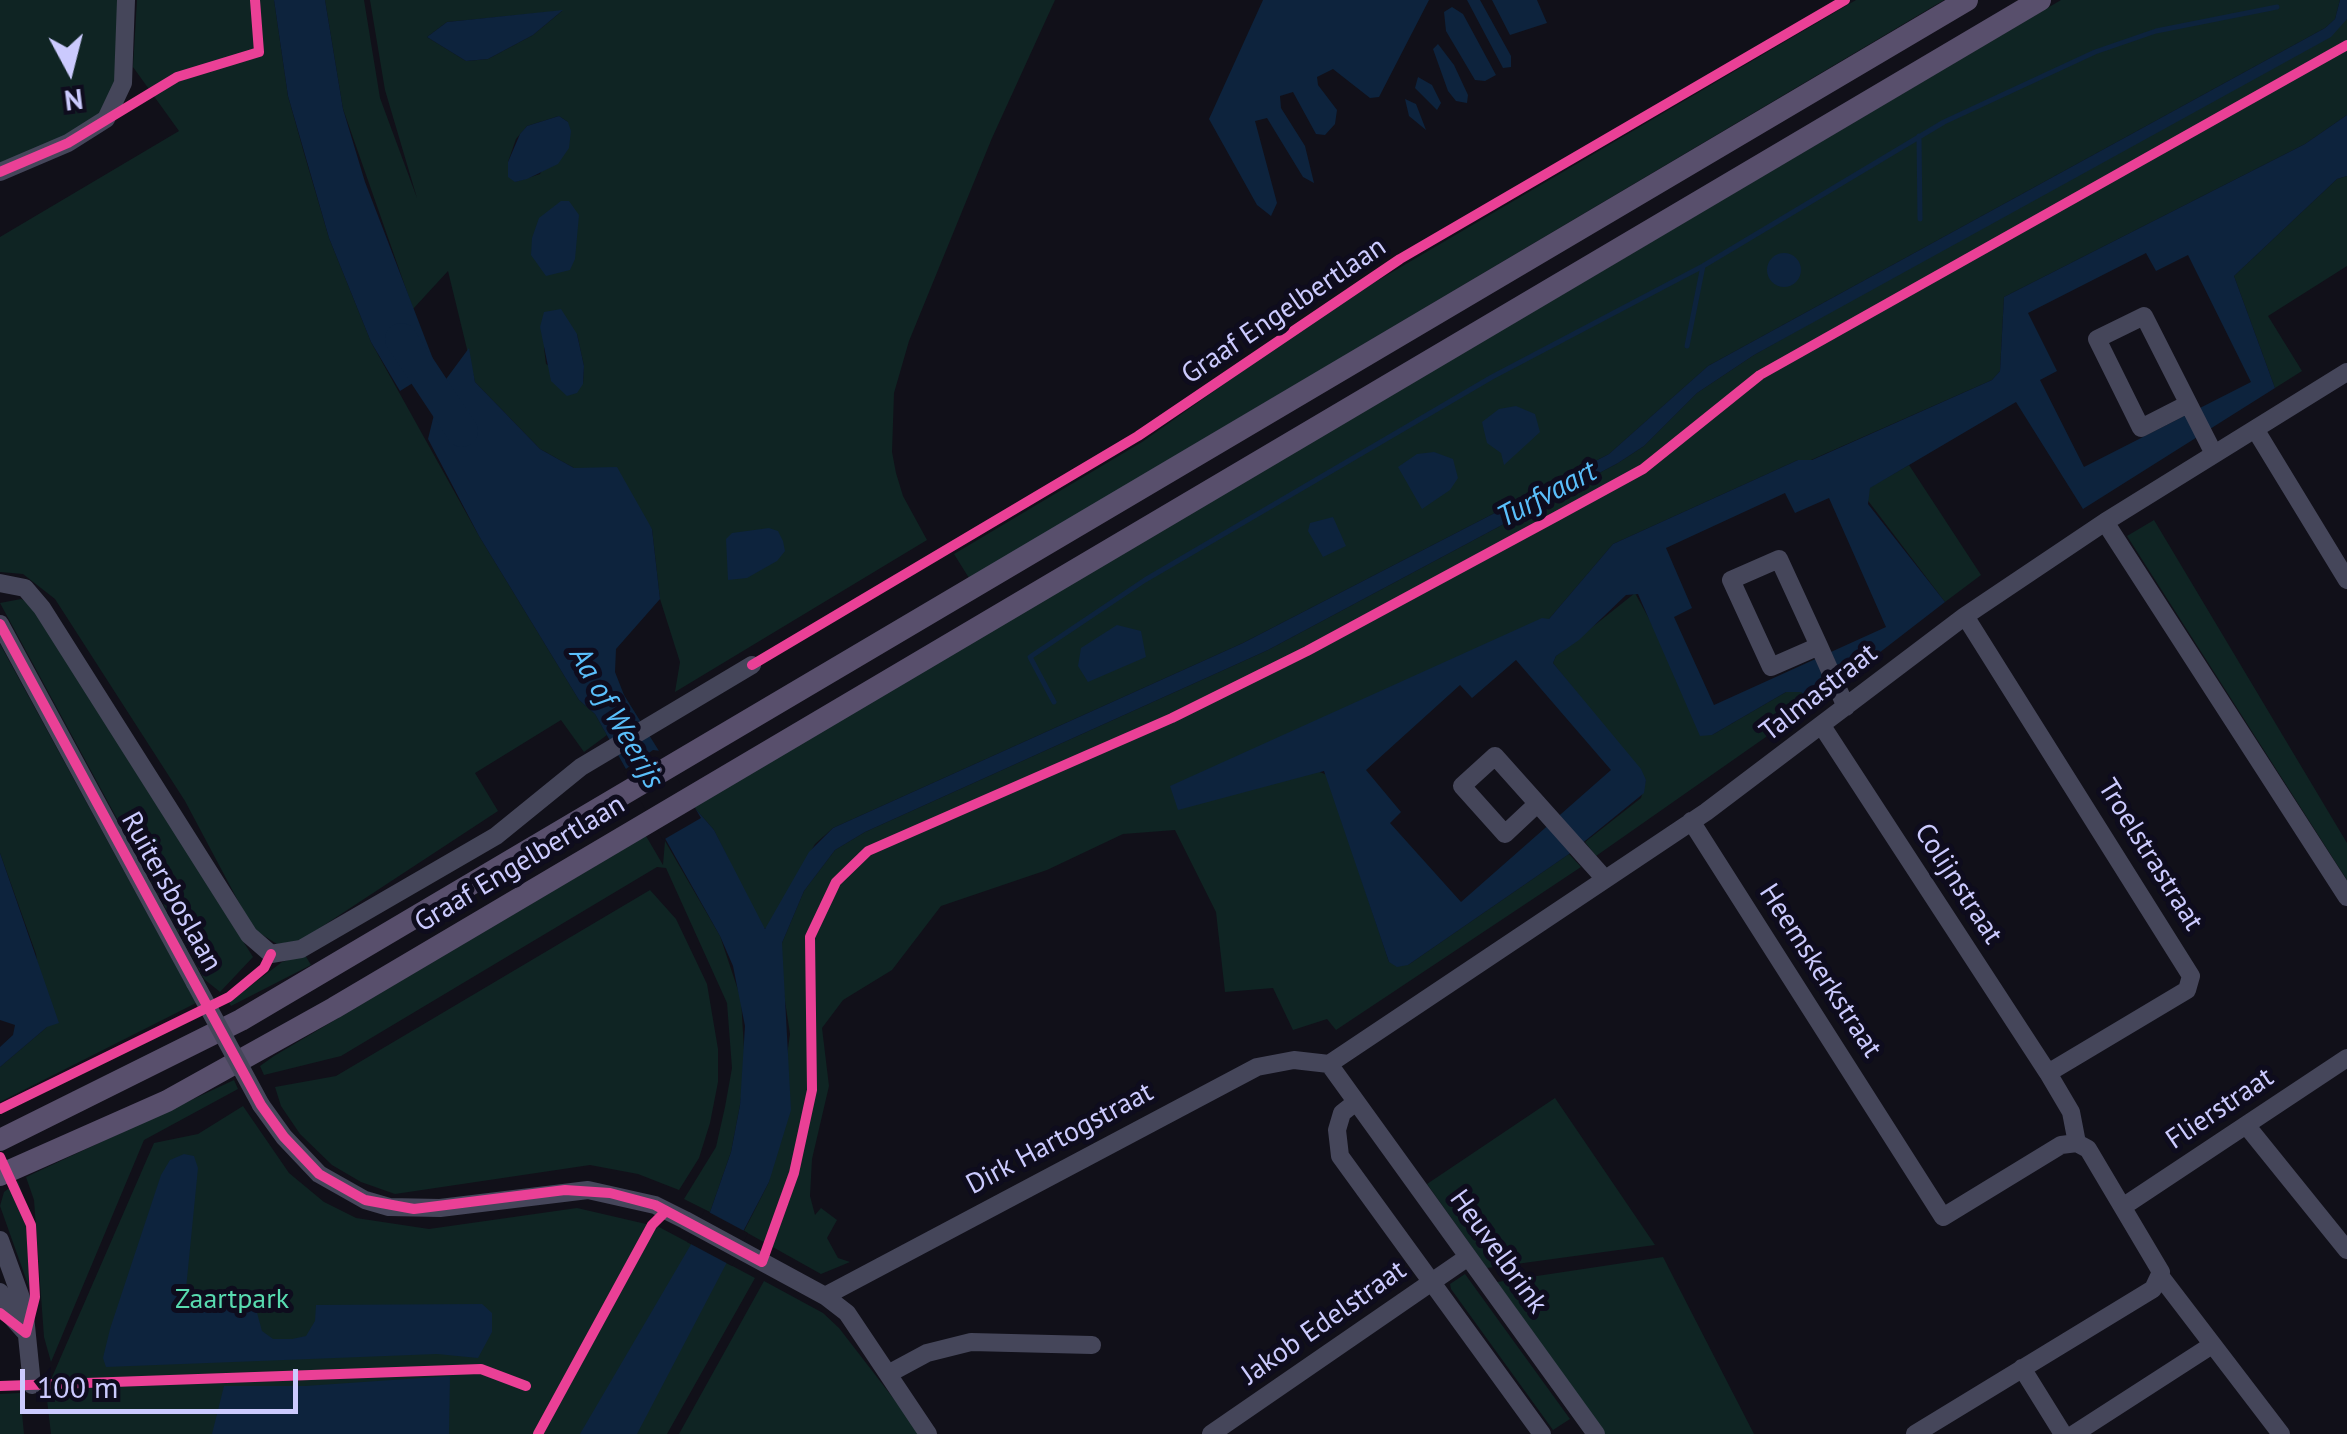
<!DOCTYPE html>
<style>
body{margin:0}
#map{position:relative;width:2347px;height:1434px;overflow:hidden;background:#111019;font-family:"PT Sans",sans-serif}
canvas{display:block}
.north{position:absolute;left:20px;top:20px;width:100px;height:100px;-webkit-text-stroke:8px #0e0c1d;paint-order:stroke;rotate:173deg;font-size:28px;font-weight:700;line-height:40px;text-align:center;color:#cbcafe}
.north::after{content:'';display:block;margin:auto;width:35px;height:45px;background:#cbcafe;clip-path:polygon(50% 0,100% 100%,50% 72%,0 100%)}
.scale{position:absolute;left:20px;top:1369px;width:278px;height:45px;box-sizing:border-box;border:5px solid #cbcafe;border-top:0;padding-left:12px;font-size:30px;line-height:35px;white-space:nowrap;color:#cbcafe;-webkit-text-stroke:8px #0e0c1d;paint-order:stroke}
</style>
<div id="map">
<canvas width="2347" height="1434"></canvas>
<div class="north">N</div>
<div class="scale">100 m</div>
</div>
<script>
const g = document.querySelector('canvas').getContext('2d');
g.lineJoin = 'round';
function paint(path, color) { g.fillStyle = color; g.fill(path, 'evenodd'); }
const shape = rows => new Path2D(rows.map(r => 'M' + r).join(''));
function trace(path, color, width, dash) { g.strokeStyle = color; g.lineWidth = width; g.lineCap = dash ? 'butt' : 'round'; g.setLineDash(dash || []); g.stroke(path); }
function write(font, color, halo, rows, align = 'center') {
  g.font = font + ' "PT Sans",sans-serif'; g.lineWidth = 10; g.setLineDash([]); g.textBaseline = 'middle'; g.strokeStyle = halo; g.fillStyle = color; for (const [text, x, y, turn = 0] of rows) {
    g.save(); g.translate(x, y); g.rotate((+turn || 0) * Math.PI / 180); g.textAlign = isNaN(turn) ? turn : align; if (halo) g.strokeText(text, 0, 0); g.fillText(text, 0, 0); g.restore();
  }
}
const green = shape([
 [0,0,121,0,117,81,110,102,92,123,0,167],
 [137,0,274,0,288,96,304,153,329,238,371,342,479,536,579,700,595,714,607,735,584,752,561,720,475,773,498,811,300,941,277,944,253,929,185,801,55,599,23,574,0,572,0,237,179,131,133,67],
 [325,0,364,0,380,98,417,198,385,90,370,0,1055,0,992,138,909,341,894,393,892,452,896,473,903,496,927,540,675,692,680,662,660,599,652,529,574,468,540,449,475,382,448,271,413,309,343,109],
 [562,11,533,35,488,59,466,61,427,37,447,22],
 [559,116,568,122,540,174,515,182,508,162,516,139,527,126],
 [577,334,584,366,583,384,546,364,544,348],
 [1856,0,1944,0,969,578,954,554,1142,442,1336,305],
 [2061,0,2340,0,2335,19,2325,28,1708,366,1609,454,1243,643,833,828,815,844,768,928,762,928,714,830,694,807],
 [2347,19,2347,115,2305,144,2004,297,2000,371,1992,380,1811,460,1798,460,1613,544,1549,619,1315,770,1327,775,1389,962,1408,965,1569,854,1581,867,1336,1030,1327,1019,1293,1030,1273,988,1225,992,1216,912,1175,830,1123,834,1047,870,941,906,892,970,843,1000,822,1028,829,1086,812,1159,810,1196,815,1215,821,1208,837,1220,827,1238,838,1258,850,1262,821,1274,744,1231,769,1182,790,1034,780,968,782,943,804,891,835,850,865,832,1268,650,1618,463,1644,446,1697,393,1754,355],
 [2347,176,2347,266,2268,316,2302,371,2275,388,2234,276,2337,179],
 [1909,465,1981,575,1945,602,1866,498,1869,488],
 [2154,520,2347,843,2347,880,2127,536],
 [1635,593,1712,735,1786,692,1801,692,1813,704,1596,856,1585,842,1641,798,1646,780,1553,663,1556,656],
 [21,599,30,603,50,633,253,957,220,992,204,979,0,603],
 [0,644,196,1003,0,1102,0,1067,47,1027,36,954,0,853],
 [646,836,663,865,665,841,720,936,741,999,745,1066,740,1105,731,1152,710,1212,684,1199,716,1147,725,1107,732,1068,727,1003,666,868,657,867,341,1056,264,1075,260,1066,274,1056],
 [650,890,676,919,707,984,718,1049,718,1082,710,1123,699,1158,679,1190,638,1174,590,1165,395,1194,361,1182,332,1165,300,1134,281,1106,275,1087,336,1076],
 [305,955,311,965,231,1006,229,1002,282,962],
 [234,1080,238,1089,144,1140,51,1362,44,1337,34,1200,26,1177],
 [1555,1098,1655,1245,1487,1268,1427,1184],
 [243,1106,289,1173,324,1202,356,1218,429,1229,577,1208,659,1227,755,1278,667,1434,51,1434,46,1391,154,1143,198,1134],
 [18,1181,25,1202,30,1290,0,1206,4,1192],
 [1663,1257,1754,1434,1605,1434,1497,1282],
 [1465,1274,1570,1419,1553,1430,1451,1289,1450,1284],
 [764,1281,823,1313,839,1328,921,1434,679,1434],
 [20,1393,24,1434,0,1434,0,1394]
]);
const water = shape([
 [274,0,325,0,343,109,365,182,433,359,424,376,400,391,371,342,329,238,288,96],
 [1263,0,1429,0,1379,97,1370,98,1333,69,1317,77,1318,85,1337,110,1335,124,1325,135,1316,134,1293,92,1280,96,1281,108,1305,146,1314,183,1303,177,1267,118,1255,121,1277,203,1271,216,1257,205,1209,119],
 [1467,0,1480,0,1511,56,1511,67,1503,68],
 [1492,0,1537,0,1547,23,1510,35],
 [2340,0,2347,0,2347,19,2331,37,1754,355,1697,393,1644,446,1618,463,1268,650,865,832,835,850,804,891,782,943,791,1110,769,1182,637,1434,580,1434,710,1212,731,1152,740,1105,745,1026,733,966,720,936,595,714,579,700,479,536,428,439,441,386,469,348,475,382,540,449,574,468,617,467,652,529,660,599,616,649,615,672,624,695,694,807,714,830,765,929,809,852,833,828,1243,643,1609,454,1708,366,2325,28,2335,19],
 [1452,7,1463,14,1496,75,1485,81,1475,80,1446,31,1444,12],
 [563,10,533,35,488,59,466,61,427,37,447,22],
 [1438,44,1454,65,1468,95,1467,103,1456,101,1448,91,1433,49],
 [1418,77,1432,85,1441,103,1437,110,1415,88],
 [1405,99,1416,104,1426,130,1409,116],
 [2347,115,2347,176,2337,179,2234,276,2275,388,2083,509,2016,402,1870,488,1868,504,1945,602,1813,704,1801,692,1786,692,1712,735,1700,736,1638,594,1626,595,1579,640,1556,656,1553,663,1641,769,1646,780,1644,793,1569,854,1408,965,1397,967,1389,962,1324,771,1178,810,1170,786,1542,618,1549,619,1613,544,1798,460,1812,460,1992,380,2000,371,2004,297,2305,144],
 [2146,253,2156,271,2188,255,2251,382,2084,467,2040,380,2057,371,2028,313],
 [1785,493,1795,513,1829,498,1886,627,1714,705,1674,617,1692,608,1666,548],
 [1516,660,1611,770,1461,902,1390,823,1401,812,1366,770,1460,685,1472,698],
 [559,116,568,122,571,131,569,148,558,164,527,179,515,182,508,177,508,162,520,134,527,126],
 [561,201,569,201,579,215,575,259,570,270,546,276,531,255,532,238,539,218],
 '1767 270a17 17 0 1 1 34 0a17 17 0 1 1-34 0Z',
 [561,309,577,334,584,366,583,384,577,393,567,396,551,381,540,327,544,312],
 [1516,406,1535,414,1540,432,1504,465,1501,453,1487,443,1482,422,1499,409],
 [1434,452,1453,459,1458,478,1450,490,1422,509,1398,467,1417,454],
 [1333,517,1346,546,1323,557,1308,531,1310,523],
 [769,528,778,531,783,541,785,551,777,561,747,578,728,580,726,539,732,533],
 [1117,625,1141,631,1146,657,1088,682,1078,666,1081,648],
 [0,853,59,1023,47,1027,0,1067,0,1047,13,1035,15,1025,0,1020],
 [184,1154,194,1156,198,1168,184,1309,256,1309,262,1331,273,1339,292,1339,306,1336,315,1321,316,1305,482,1304,492,1313,492,1332,478,1358,437,1354,106,1367,103,1358,110,1329,161,1175,170,1160],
 [450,1376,449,1434,212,1434,224,1386,305,1386]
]);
const pier = shape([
 [653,750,661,751,701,818,663,840,623,771],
 [705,1210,748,1233,732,1266,687,1242]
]);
const stream = shape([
 [1919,136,1920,219],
 [1687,346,1703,266],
 [1054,702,1030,657,1145,580,1492,377,1703,266,1944,122,2095,52,2156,31,2277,7]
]);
const river = shape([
 [401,339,462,431]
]);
const minor = shape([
 [0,172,68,143,106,119,123,83,126,0],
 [2188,404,2141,428,2097,339,2144,316,2214,454],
 [2255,429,2347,580],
 [2105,522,2347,897],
 [0,583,25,588,42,608,249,935,271,954,301,949,496,836,581,767,752,665],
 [1965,616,2191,976,2187,990,2048,1073],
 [0,624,195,983],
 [1819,646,1771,667,1731,580,1779,559,1819,646,1846,707],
 [1822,726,2048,1073,2071,1112,2077,1143,2088,1149,2161,1272,2153,1289,1915,1434],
 [1537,804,1505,834,1462,786,1495,756,1605,879],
 [1691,821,1943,1217,2061,1145,2077,1143],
 [1329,1064,1706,812,1965,616,2105,522,2347,372],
 [1329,1064,1596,1434],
 [1356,1102,1342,1113,1337,1130,1340,1156,1542,1434],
 [261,1105,284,1137,319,1174,365,1200,389,1207,440,1208,588,1190,655,1205,685,1220,825,1296,847,1313,928,1434],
 [2246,1125,2347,1250],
 [2124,1206,2347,1058],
 [0,1240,24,1306,32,1385],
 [2161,1277,2281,1434],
 [0,1292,7,1312,26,1333],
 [825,1296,1257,1067,1294,1060,1329,1064],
 [2022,1368,2063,1434],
 [888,1374,927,1353,971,1342,1092,1345],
 [1211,1434,1468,1257],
 [2074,1434,2212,1345]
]);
const major = shape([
 [0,1140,241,1020,1967,0],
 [0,1175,167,1101,334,1008,2040,0]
]);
const minorBridge = shape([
 [195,983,261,1105]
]);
const cycleway = shape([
 [0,172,68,143,177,77,259,52,255,0],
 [0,624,261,1105,284,1137,319,1174,365,1200,414,1209,565,1190,610,1193,655,1205,762,1262,794,1173,812,1090,810,937,836,882,868,851,1172,718,1307,651,1557,516,1643,469,1760,375,2347,45],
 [752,665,1138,436,1400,259,1845,0],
 [0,1109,229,997,264,968,271,954],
 [0,1157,31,1225,35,1297,26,1333,0,1313],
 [0,1386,481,1369,526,1386],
 [538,1434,652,1225,666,1211]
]);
const streetNames = [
 ["Graaf Engelbertlaan",1284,311,-34],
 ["Talmastraat",1819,693,-38],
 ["Troelstrastraat",2150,855,58],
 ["Graaf Engelbertlaan",520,864,-31],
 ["Colijnstraat",1958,884,57],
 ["Ruitersboslaan",171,892,61],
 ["Heemskerkstraat",1820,971,57],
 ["Flierstraat",2220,1109,-34],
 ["Dirk Hartogstraat",1060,1139,-28],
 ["Heuvelbrink",1498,1252,54],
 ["Jakob Edelstraat",1324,1323,-35]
];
const parkNames = [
 ["Zaartpark",232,1300]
];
const waterNames = [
 ["Turfvaart",1547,495,-28],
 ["Aa of Weerijs",616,718,60]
];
paint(green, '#0f2423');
paint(water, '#0d233d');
paint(pier, '#111019');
trace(stream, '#0d233d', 5);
trace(river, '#0d233d', 32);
trace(minor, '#45465a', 18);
trace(major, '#584f6c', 22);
trace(minorBridge, '#45465a', 18);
trace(cycleway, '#ea4096', 10);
write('28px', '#cbcafe', '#0e0c1d', streetNames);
write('28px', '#58dbaf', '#0e0c1d', parkNames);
write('italic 30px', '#5abffb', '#0e0c1d', waterNames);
</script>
